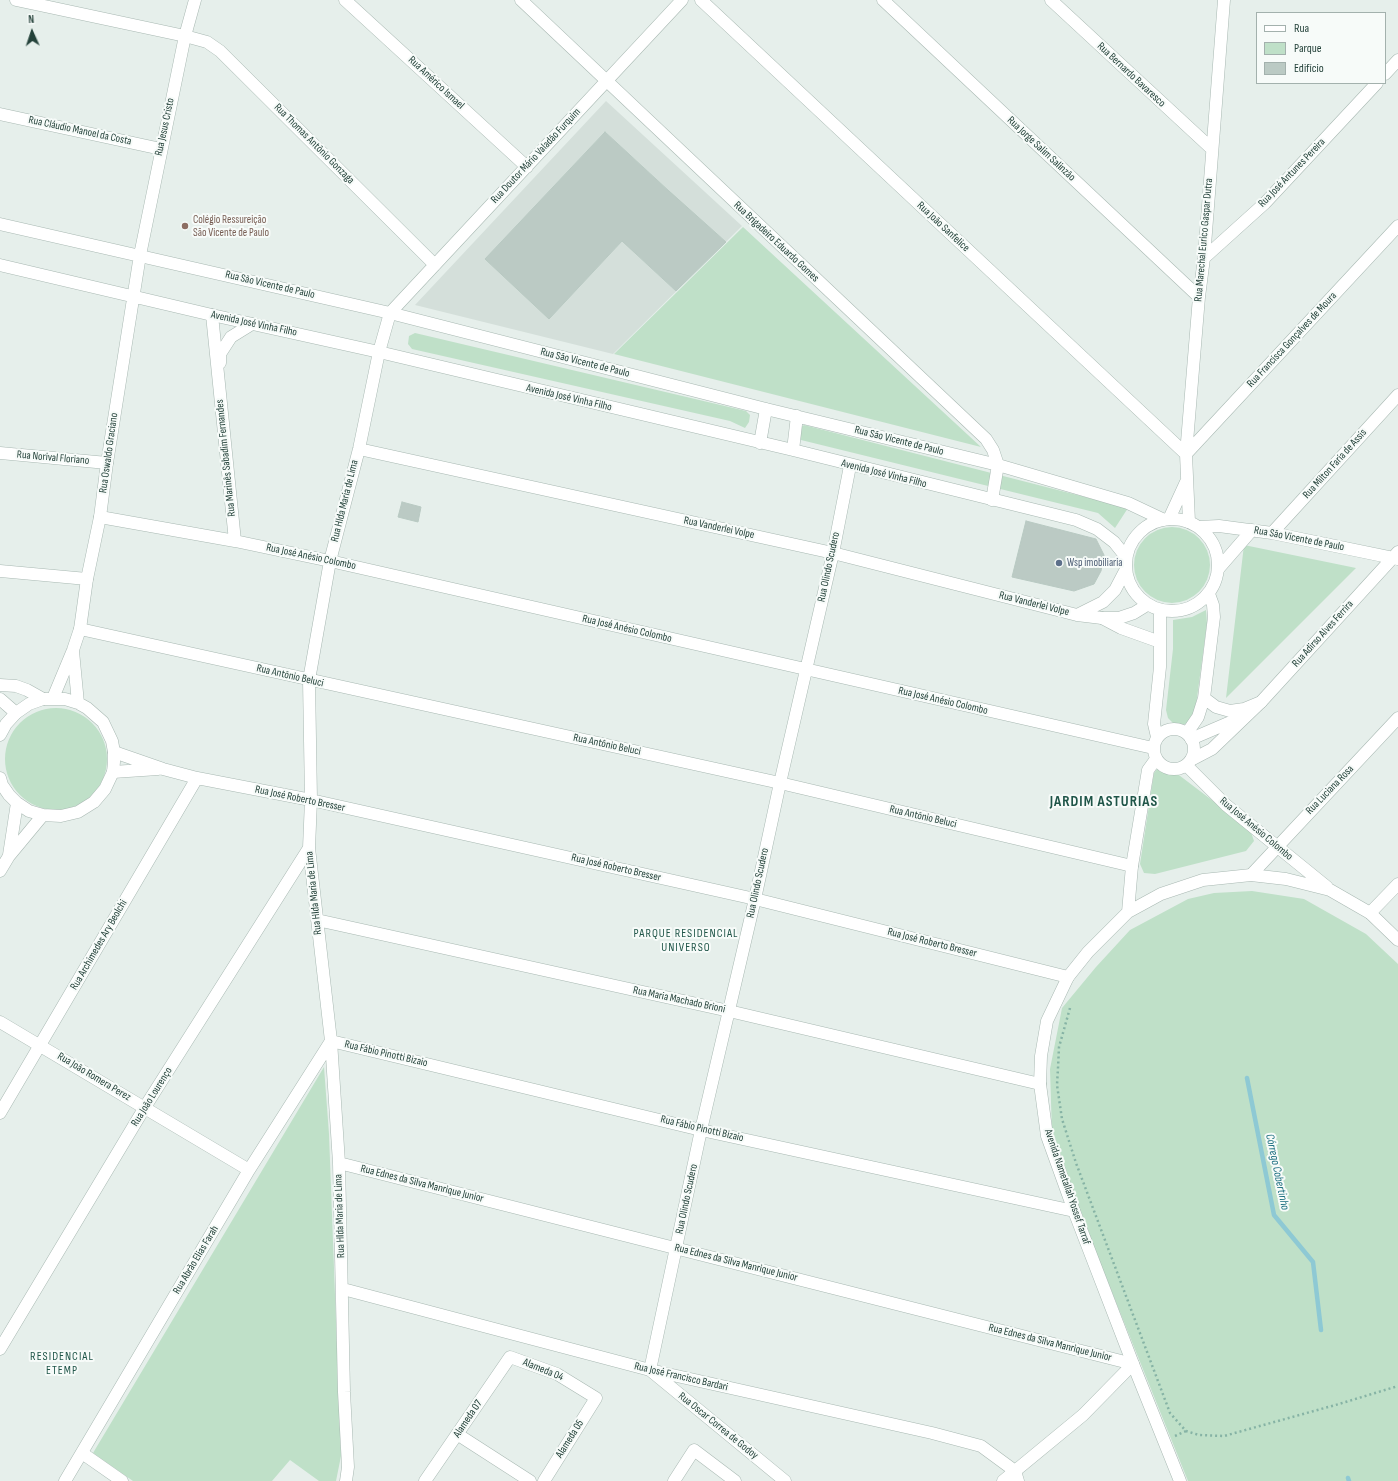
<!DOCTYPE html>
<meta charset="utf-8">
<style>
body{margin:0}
#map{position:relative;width:1398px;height:1481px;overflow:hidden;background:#e6efeb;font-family:"Sofia Sans Condensed",sans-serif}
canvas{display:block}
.legend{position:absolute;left:1256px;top:12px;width:130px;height:72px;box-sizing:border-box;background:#f7fbf9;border:1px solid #a3b1ad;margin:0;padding:5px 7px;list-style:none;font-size:12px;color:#24423a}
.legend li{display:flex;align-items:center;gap:8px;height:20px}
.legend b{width:20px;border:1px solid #a3b1ad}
.north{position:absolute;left:12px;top:12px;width:40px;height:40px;-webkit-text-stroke:3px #f7fbf9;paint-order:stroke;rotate:357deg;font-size:11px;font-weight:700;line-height:16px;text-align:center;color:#24423a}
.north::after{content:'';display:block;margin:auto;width:14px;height:18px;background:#24423a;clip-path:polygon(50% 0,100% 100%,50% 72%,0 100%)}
</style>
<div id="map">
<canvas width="1398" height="1481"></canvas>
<ul class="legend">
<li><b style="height:5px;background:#fff"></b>Rua</li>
<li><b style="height:11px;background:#bfe0c8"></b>Parque</li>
<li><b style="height:11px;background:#bbcac4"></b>Edifício</li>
</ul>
<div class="north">N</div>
</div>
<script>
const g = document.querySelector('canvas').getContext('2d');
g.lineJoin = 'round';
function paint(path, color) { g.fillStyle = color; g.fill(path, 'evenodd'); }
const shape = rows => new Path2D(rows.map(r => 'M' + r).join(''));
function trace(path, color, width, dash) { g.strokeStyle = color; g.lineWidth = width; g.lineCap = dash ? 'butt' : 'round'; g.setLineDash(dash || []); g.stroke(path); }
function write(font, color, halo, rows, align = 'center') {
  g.font = font + ' "Sofia Sans Condensed",sans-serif'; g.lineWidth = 4; g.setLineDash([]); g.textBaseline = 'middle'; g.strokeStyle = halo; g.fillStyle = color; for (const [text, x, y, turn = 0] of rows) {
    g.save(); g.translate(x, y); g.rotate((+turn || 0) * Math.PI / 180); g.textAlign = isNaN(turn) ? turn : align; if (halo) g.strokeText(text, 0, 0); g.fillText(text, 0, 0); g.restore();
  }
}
const built = shape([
 [606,101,742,226,613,354,415,305],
 [605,132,626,152,574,215,630,155,669,191,549,318,486,259],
 [681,203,726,242,676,291,634,252]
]);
const green = shape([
 [743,227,981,447,614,354],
 [415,333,746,411,750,415,749,422,745,428,730,421,412,349,408,344,409,336],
 [804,425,1128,508,1115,528,1098,513,801,440,798,437,799,429],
 '1134 565a38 38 0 1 1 76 0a38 38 0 1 1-76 0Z',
 [1244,545,1356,568,1226,698],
 [1206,610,1207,623,1195,713,1191,721,1183,725,1174,724,1168,718,1166,710,1173,649,1173,620,1192,617],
 '5 759a51 51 0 1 1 102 0a51 51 0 1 1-102 0Z',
 [1167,766,1250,829,1254,841,1246,851,1155,874,1144,873,1140,864,1154,773,1158,768],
 [1252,891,1304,899,1366,934,1398,964,1398,1481,1188,1481,1097,1255,1052,1134,1050,1069,1062,1008,1096,967,1130,930,1188,899,1214,893],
 [324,1067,329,1134,341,1456,336,1481,319,1481,290,1460,272,1481,133,1481,93,1453]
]);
const stream = shape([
 [1247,1078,1274,1215,1313,1262,1321,1330],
 [1348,1478,1349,1481]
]);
const building = shape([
 [605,132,669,191,726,242,676,291,622,241,549,319,485,259,605,132],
 [402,502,421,507,418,522,398,517,402,502],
 [1026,521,1096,539,1104,555,1101,571,1094,584,1074,591,1012,577,1026,521]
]);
const path = shape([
 [1070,1008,1059,1047,1058,1068,1057,1085,1062,1119,1076,1163,1170,1413,1186,1431,1199,1435,1224,1436,1339,1404,1398,1386],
 [1175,1436,1186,1431]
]);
const minor = shape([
 [16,0,185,36,207,42,220,51,435,265],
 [345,0,527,167],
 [521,0,986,439,993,450,998,465,992,500],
 [701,0,1186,454,1398,226],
 [883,0,1199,297],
 [1051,0,1212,149],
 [1385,74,1398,60],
 [0,114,161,149],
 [1204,258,1265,203,1377,83],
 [212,315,235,541],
 [220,363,220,354,231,337,252,324],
 [359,449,833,553,1077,615,1102,618,1119,618,1134,613,1147,605],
 [0,453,107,463],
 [100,517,235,541,330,561,1153,748],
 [1169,519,1186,482],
 [1189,522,1186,454,1199,297,1204,258,1224,0],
 [1199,527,1219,526,1272,533,1398,559],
 [1272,533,1398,395],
 [1219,568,1252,530],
 [0,571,87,579],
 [1077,615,1103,602,1115,590,1125,571],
 [80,629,780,783,1132,866],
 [0,685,16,686,27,690,43,699],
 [0,699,16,713],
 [1191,739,1240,718],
 [114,752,163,769,197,778,311,800,755,899,1068,977],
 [1191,760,1212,749,1261,702,1398,552],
 [113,772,158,769],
 [1251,875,1398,718],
 [1370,913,1398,884],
 [317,920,729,1011,1040,1084],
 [0,1022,249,1170],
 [0,1113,197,778],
 [339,1163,1133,1364,1083,1415,1003,1481],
 [343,1289,650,1370,932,1433,981,1446,1015,1471,1018,1481],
 [0,1349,145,1107,309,848],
 [457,1434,530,1481],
 [82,1453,122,1481],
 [65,1481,249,1170,331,1041,701,1130,1074,1211],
 [346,1481,348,1467,344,1392,339,1163,331,1041,309,848,311,800,309,680,330,561,359,449,379,352,390,313,682,0],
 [425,1481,510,1357,557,1374,596,1398,544,1481],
 [674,1481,694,1450,735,1481],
 [785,1481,650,1370,701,1130,755,899,780,783,833,553,850,466]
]);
const tertiary = shape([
 [0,224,390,313,766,409,998,465,1128,503,1164,520],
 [0,265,212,315,379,352,793,450,1076,520,1097,529,1114,542,1126,557],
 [760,443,766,409],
 [793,450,797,416],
 '1126 565a46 46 0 1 1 92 0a46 46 0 1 1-92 0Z',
 [1102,618,1121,628,1160,642],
 [73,651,78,703],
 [53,698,73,650,80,629,87,579,100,517,107,463,140,255,185,36,195,0],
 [1204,698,1216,707,1230,711,1244,709,1261,702],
 '1154 749a20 20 0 1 1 40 0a20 20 0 1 1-40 0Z',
 [1187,733,1198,717,1204,698,1214,617,1213,605,1209,594],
 [0,735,6,724,16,713,29,704,43,699,65,699,78,703,87,708,103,722,112,741,114,752,114,762,113,772,105,789,94,802,78,812,61,816,43,815,29,811,17,803,9,795,2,785,0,778],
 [1157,737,1154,724,1160,667,1160,610],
 [1186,765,1226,805,1327,887],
 [9,855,17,803],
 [0,871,9,856,43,815],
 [1128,912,1132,866,1148,770,1156,759],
 [1180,1481,1133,1364,1074,1211,1047,1136,1040,1084,1041,1056,1047,1021,1068,977,1088,952,1128,912,1161,894,1203,880,1251,875,1286,879,1330,890,1370,913,1398,940]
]);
const markers = [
 [185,226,4,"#8d6e63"],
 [1059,563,4,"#5c6f8a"]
];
const streetNames = [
 ["Rua Bernardo Bavaresco",1131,75,43],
 ["Rua Américo Ismael",436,83,43],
 ["Rua Jesus Cristo",165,127,-78],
 ["Rua Cláudio Manoel da Costa",80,131,12],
 ["Rua Thomas Antônio Gonzaga",314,144,45],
 ["Rua Jorge Salim Salinzão",1041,149,43],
 ["Rua Doutor Mário Valadão Furquim",536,156,-47],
 ["Rua José Antunes Pereira",1292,173,-46],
 ["Rua João Sanfelice",943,227,43],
 ["Rua Marechal Eurico Gaspar Dutra",1204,240,-85],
 ["Rua Brigadeiro Eduardo Gomes",776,242,43],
 ["Rua São Vicente de Paulo",270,285,13],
 ["Avenida José Vinha Filho",254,324,12],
 ["Rua Francisca Gonçalves de Moura",1292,340,-47],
 ["Rua São Vicente de Paulo",585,363,14],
 ["Avenida José Vinha Filho",569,398,13],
 ["Rua São Vicente de Paulo",899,441,14],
 ["Rua Oswaldo Graciano",109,453,-82],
 ["Rua Norival Floriano",53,458,5],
 ["Rua Marinês Sabadim Fernandes",226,458,-96],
 ["Rua Milton Faria de Assis",1335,464,-48],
 ["Avenida José Vinha Filho",884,474,14],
 ["Rua Hlda Maria de Lima",345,501,-76],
 ["Rua Vanderlei Volpe",719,528,12],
 ["Rua São Vicente de Paulo",1299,539,11],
 ["Rua José Anésio Colombo",311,557,12],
 ["Rua Olindo Scudero",829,567,-78],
 ["Rua Vanderlei Volpe",1034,604,14],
 ["Rua José Anésio Colombo",627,629,13],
 ["Rua Adirso Alves Ferrira",1323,634,-48],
 ["Rua Antônio Beluci",290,676,13],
 ["Rua José Anésio Colombo",943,701,13],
 ["Rua Antônio Beluci",607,745,12],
 ["Rua Luciana Rosa",1330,790,-46],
 ["Rua José Roberto Bresser",300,799,12],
 ["Rua Antônio Beluci",923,817,13],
 ["Rua José Anésio Colombo",1256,829,40],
 ["Rua José Roberto Bresser",616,868,13],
 ["Rua Olindo Scudero",758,883,-78],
 ["Rua Hlda Maria de Lima",314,893,-96],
 ["Rua José Roberto Bresser",932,943,14],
 ["Rua Archimedes Ary Beolchi",99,945,-60],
 ["Rua Maria Machado Brioni",679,1000,12],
 ["Rua Fábio Pinotti Bizaio",386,1054,13],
 ["Rua João Romera Perez",94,1077,31],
 ["Rua João Lourenço",152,1097,-58],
 ["Rua Fábio Pinotti Bizaio",702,1129,13],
 ["Rua Ednes da Silva Manrique Junior",422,1184,14],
 ["Avenida Nametallah Yossef Tarraf",1067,1187,71],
 ["Rua Olindo Scudero",687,1199,-78],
 ["Rua Hlda Maria de Lima",340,1216,-92],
 ["Rua Abrão Elias Farah",196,1260,-59],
 ["Rua Ednes da Silva Manrique Junior",736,1263,14],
 ["Rua Ednes da Silva Manrique Junior",1050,1343,14],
 ["Alameda 04",543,1370,22],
 ["Rua José Francisco Bardari",681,1377,13],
 ["Alameda 07",468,1419,-56],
 ["Rua Oscar Correa de Godoy",718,1426,39],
 ["Alameda 05",570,1439,-58]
];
const educationNames = [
 ["Colégio Ressureição",193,220],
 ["São Vicente de Paulo",193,233]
];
const serviceNames = [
 ["Wsp imobiliaria",1067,563]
];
const neighbourhoodNames = [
 ["PARQUE RESIDENCIAL",686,934],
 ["UNIVERSO",686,948],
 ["RESIDENCIAL",62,1357],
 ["ETEMP",62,1371]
];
const waterNames = [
 ["Córrego Cobertinho",1277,1172,78]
];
const districtNames = [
 ["JARDIM ASTURIAS",1104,802]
];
paint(built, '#d4dfda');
paint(green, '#bfe0c8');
trace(stream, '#8ec9d4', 4.5);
paint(building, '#bbcac4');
trace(building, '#b8c9c2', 1);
trace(minor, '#a8b8b2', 13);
trace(tertiary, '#a8b8b2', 13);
trace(path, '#86b3a5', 2.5, [2, 3]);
trace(minor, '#fff', 12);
trace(tertiary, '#fff', 12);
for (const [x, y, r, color] of markers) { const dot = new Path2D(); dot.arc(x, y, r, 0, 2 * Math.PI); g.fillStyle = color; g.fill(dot); trace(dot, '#f7fbf9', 1.5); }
write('11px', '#24423a', '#f7fbf9', streetNames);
write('11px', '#785e54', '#f7fbf9', educationNames, 'left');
write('11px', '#4e5e75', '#f7fbf9', serviceNames, 'left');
g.letterSpacing = '1px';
write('12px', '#1f5548', '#f7fbf9', neighbourhoodNames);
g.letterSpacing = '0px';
write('italic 12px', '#1c6f80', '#f7fbf9', waterNames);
g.letterSpacing = '1px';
write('bold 15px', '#1f5548', '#f7fbf9', districtNames);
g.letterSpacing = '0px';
</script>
